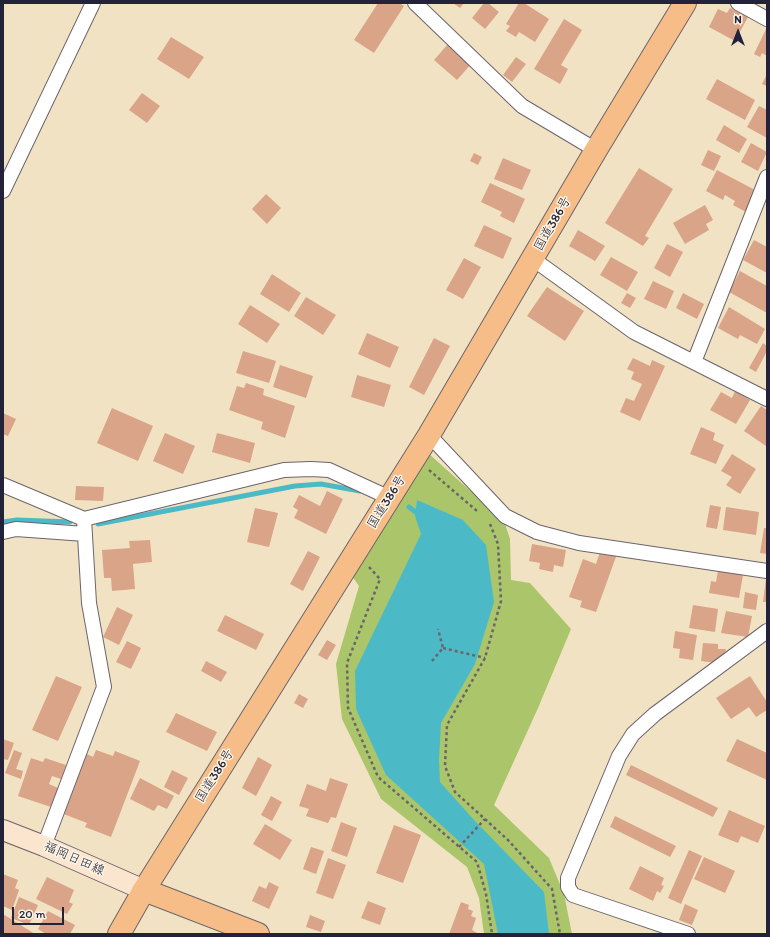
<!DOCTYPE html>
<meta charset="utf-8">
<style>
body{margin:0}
#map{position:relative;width:770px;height:937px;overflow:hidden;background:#f2e2c4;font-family:Itim,sans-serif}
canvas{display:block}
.frame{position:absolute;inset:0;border:4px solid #22223b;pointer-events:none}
.north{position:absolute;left:718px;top:12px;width:40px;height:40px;-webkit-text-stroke:3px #fcf5e5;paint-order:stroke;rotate:0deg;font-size:11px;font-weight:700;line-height:16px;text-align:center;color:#22223b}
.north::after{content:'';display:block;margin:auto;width:14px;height:18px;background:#22223b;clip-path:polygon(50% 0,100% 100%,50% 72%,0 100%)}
.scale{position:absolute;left:12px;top:907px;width:52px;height:18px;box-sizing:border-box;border:2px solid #22223b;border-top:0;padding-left:5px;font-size:12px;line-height:14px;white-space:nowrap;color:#22223b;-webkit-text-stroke:3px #fcf5e5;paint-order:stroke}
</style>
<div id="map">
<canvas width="770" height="937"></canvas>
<div class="frame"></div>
<div class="north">N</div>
<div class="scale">20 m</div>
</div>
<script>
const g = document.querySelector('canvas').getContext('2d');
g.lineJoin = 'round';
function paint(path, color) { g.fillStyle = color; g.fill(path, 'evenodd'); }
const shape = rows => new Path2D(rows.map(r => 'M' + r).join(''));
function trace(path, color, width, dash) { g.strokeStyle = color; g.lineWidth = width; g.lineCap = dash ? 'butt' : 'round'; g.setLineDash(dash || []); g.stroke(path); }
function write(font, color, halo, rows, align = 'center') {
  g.font = font + ' Itim,"Klee One",sans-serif'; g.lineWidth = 3; g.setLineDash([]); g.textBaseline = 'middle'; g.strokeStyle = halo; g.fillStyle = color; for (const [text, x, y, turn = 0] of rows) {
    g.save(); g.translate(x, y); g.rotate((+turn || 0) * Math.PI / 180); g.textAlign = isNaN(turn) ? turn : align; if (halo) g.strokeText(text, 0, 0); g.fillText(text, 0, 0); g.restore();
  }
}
const green = shape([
 [428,453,504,521,510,539,511,580,530,583,571,629,538,708,494,805,549,858,564,894,572,934,484,934,479,898,467,867,381,799,342,719,336,664,359,586,349,572]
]);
const water = shape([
 [417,500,463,520,486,545,494,602,475,664,441,723,439,759,440,782,474,820,544,892,549,934,498,934,484,864,386,775,356,709,355,671,421,534,415,516]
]);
const stream = shape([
 [409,507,421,516],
 [3,522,17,520,70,522],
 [98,524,295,486,321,484,360,491]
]);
const building = shape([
 [378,3,399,3,404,6,374,53,354,40],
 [453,3,464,3,460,8],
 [484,3,488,3,499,12,485,29,472,18],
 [519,3,524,3,549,19,535,42,519,32,516,37,506,31,510,26,506,24],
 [730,8,748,17,735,41,709,27,718,9,727,13],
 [564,19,582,30,561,65,568,69,560,84,534,69],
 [767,27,767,56,762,53,760,57,754,54],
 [171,37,204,57,189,79,157,59],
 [449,43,472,63,457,80,434,60],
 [516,57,526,64,512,82,503,75],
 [767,74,767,86,762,84],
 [717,79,755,100,745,120,706,99],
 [142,93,160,106,147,123,129,110],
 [759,106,767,110,767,138,747,127],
 [724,125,747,139,739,153,716,140],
 [751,143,767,152,758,171,741,162],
 [708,150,721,156,714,171,701,165],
 [474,153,482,157,478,165,470,161],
 [503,158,531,170,522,190,494,179],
 [639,168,673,189,645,236,649,238,643,246,605,223],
 [717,170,757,191,746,212,733,205,735,201,725,195,723,200,706,191],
 [490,183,525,199,514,223,500,216,502,212,481,202],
 [266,194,281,208,267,224,252,209],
 [705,205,713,220,706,224,709,230,685,244,673,223],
 [484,225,512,238,503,259,474,246],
 [578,230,605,246,595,261,569,246],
 [754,240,767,247,767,273,743,260],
 [667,244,683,252,670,277,654,268],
 [611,257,638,272,627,291,600,275],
 [464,258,481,267,463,299,446,290],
 [740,271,767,286,767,313,729,292],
 [272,274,301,293,289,312,260,294],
 [653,281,674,291,666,309,644,299],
 [547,287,584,311,565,341,527,316],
 [627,293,636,298,630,308,621,303],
 [683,293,704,304,697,319,676,308],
 [306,297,336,315,323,335,294,316],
 [250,305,280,324,267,343,238,324],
 [729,307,765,329,757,344,740,335,738,339,718,328],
 [367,333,399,347,390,368,358,354],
 [434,338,450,346,424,395,409,387],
 [763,343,767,346,767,351,756,372,749,368],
 [243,351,276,361,269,383,236,373],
 [633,358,650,366,652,360,665,366,640,421,620,412,626,398,634,401,642,384,631,379,634,372,627,369],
 [280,365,313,376,306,398,273,387],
 [357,375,391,385,384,407,351,397],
 [246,383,264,389,263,395,295,406,285,438,261,429,263,422,229,410,237,386,244,388],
 [735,391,750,400,736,424,710,410,721,392,732,398],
 [761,406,767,410,766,446,744,431],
 [112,408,153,426,138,461,97,443],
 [3,413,16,419,8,436,3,434],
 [701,427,715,433,713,440,724,445,716,464,690,454],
 [165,433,195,446,183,474,153,461],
 [217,433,255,443,250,463,212,452],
 [732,454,756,469,740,494,726,485,732,477,721,471],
 [76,486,104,487,103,501,75,500],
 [327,491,343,499,326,534,294,518,298,510,293,507,299,495,320,506],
 [710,505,721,507,717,529,706,527],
 [726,507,759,512,756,535,723,530],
 [255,508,278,513,269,547,247,542],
 [764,528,767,528,767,554,760,553],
 [150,540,152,562,133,564,135,589,112,591,111,578,104,578,102,550,130,548,129,541],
 [532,544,566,550,563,567,554,565,553,572,539,569,540,563,529,561],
 [601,549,617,554,596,612,580,607,582,601,569,597,583,559,596,564],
 [308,551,320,557,303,591,290,584],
 [718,571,743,575,739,598,709,593,711,581,716,582],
 [766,579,767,579,767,602,763,602],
 [745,592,758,595,756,610,743,608],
 [693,605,718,609,715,632,689,628],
 [117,607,133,615,119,645,103,637],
 [726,611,752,616,748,637,721,633],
 [225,615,264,634,256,650,217,631],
 [675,631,697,635,693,660,679,658,680,649,673,648],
 [327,640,336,645,327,660,318,655],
 [127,641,141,648,131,669,116,662],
 [703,643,718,644,718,649,726,649,724,660,716,659,716,663,701,661],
 [206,661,227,672,221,682,201,671],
 [56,676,82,687,58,741,32,730],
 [750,676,767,702,767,710,756,717,749,707,731,719,716,698],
 [299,694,308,699,303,708,294,703],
 [176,713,217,732,207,751,166,732],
 [3,739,14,743,8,760,3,759],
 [737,739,767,753,767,780,726,761],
 [14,750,22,753,16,769,23,771,21,779,5,773],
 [96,750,113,756,115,751,140,761,111,837,85,827,87,823,61,813,85,753,93,757],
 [258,757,272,765,256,796,242,788],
 [31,758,43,762,45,758,66,765,61,779,52,776,49,784,58,788,51,807,18,796],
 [631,765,718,808,713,817,626,775],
 [172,770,188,778,179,795,164,787],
 [140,778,174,796,167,809,158,805,154,811,130,799],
 [330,778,348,784,336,818,331,817,328,823,306,816,309,809,299,806,307,784,326,791],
 [271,796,282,802,272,821,261,815],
 [729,810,765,826,758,843,741,836,738,843,718,835],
 [615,816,676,846,670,857,610,827],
 [341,822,357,828,347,857,331,851],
 [265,824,292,840,280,860,253,844],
 [394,825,421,835,403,883,376,873],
 [311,847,324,851,316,874,303,869],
 [689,850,702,856,681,904,668,898],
 [704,857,735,871,725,893,694,879],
 [328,858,346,865,333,899,316,893],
 [640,866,664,878,661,885,664,886,660,893,657,891,653,901,629,889],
 [3,874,18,880,15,888,19,890,12,910,3,906],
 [47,877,74,890,69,902,73,904,67,914,36,899],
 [269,882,279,887,269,909,252,901,259,886,266,889],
 [19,897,38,905,29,925,11,918],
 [368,901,386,908,380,925,361,918],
 [461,902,469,905,468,909,473,911,471,916,476,918,472,930,479,934,449,934],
 [685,904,698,910,692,925,679,920],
 [48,911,75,925,70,934,46,934,38,929],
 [3,914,35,934,3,934],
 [310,915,325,921,321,932,306,927]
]);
const path = shape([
 [429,470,477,511],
 [490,524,498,544,501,601,485,658,447,725,445,766,455,792,508,840,552,889,560,934],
 [369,567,380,579,347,663,348,708,378,777,477,862,486,894,492,934],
 [443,648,485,658],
 [432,661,443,648,438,629],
 [459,847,485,819]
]);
const street = shape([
 [415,3,522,106,596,150],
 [738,3,767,19],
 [3,191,93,3],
 [533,259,634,332,767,399],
 [694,362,767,177],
 [429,435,505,516,537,532,579,543,767,571],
 [3,485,84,519,284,470,311,469,329,470,390,498],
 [3,532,16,529,85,534],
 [44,846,104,687,89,603,84,519],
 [688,934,573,895,568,887,568,878,619,756,633,734,655,714,767,631]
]);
const secondary = shape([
 [3,830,44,846,144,890]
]);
const primary = shape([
 [119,934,144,890]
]);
const highway = shape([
 [258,934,144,890,429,435,596,150,685,3]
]);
const streetNames = [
 ["国道386号",553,224,-60],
 ["国道386号",387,502,-58],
 ["国道386号",215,776,-58],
 ["福岡日田線",74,859,24]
];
paint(green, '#abc56a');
paint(water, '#4cbac6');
trace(stream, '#4cbac6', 5);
paint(building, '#d9a487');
trace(street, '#6b656b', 16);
trace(secondary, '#6b656b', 22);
trace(primary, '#6b656b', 24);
trace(highway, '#6b656b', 24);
trace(path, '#6b656b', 2.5, [3, 3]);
trace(street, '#fff', 14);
trace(secondary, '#fce5cf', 20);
trace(primary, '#f7bd88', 22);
trace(highway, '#f7bd88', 22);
write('13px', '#22223b', '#fcf5e5', streetNames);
</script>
